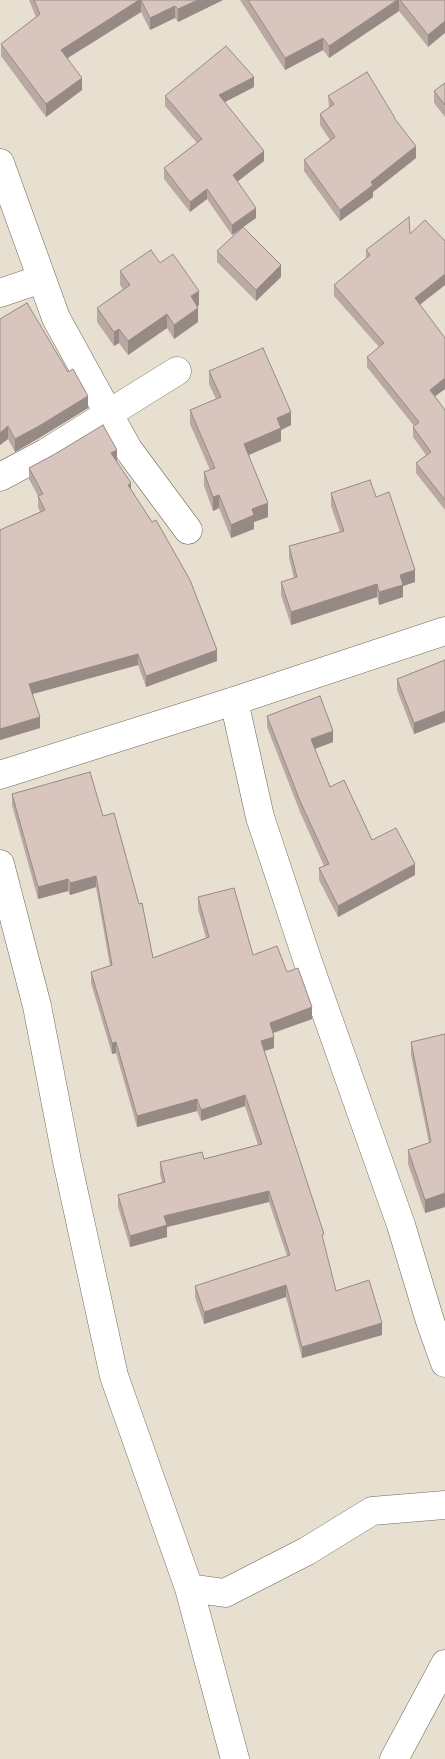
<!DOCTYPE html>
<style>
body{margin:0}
canvas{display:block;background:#e7dfcf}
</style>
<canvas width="445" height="1759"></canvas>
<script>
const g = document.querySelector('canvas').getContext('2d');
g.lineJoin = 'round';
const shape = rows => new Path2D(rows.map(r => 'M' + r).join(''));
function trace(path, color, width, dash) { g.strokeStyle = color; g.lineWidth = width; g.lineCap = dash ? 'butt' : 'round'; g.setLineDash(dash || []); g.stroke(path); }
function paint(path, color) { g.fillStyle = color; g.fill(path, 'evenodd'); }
const street = shape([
 [0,163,56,318,128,449,188,530],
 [0,293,41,279],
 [0,477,47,452,177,371],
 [234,701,260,817,307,959,401,1225,430,1321,445,1363],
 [0,775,234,701,445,631],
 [0,864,37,1006,67,1161,114,1376,189,1588,235,1759],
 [189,1588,225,1593,307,1551,372,1511,445,1505],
 [394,1759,445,1664]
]);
const wall = shape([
 [29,0,223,0,178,22,175,18,150,30,141,12,68,58,82,90,46,117,1,56,1,44,36,17],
 [240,0,445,0,428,47,399,11,329,58,323,50,285,70],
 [445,83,445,117,434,103,434,91],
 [254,87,225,102,264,161,238,181,256,218,243,227,281,277,256,301,217,262,217,251,239,230,232,235,207,199,190,212,164,179,164,168,197,143,165,106,165,96],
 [328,96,395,120,416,158,373,192,373,197,340,221,304,171,304,160,330,140,320,125,320,114,329,108],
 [410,234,445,241,445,285,420,305,445,389,435,396,445,410,445,510,416,473,416,463,426,455,413,437,413,427,414,426,367,367,367,357,379,347,334,296,334,285,366,259,366,250],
 [160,263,199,305,198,306,198,322,174,339,167,328,128,355,119,343,114,346,97,322,97,308,123,289,120,285,120,271],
 [0,319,88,408,39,438,15,452,8,439,0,445],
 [209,371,291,425,281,430,281,441,249,455,268,517,254,522,254,529,231,538,219,508,213,511,204,486,204,472,210,470,190,424,190,410,216,399,209,384],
 [117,461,217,661,146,687,138,665,32,694,40,728,0,740,0,530,40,512,38,507,38,496,29,479,29,468],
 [331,493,376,497,415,582,403,586,403,597,379,605,377,597,291,625,281,595,281,582,294,578,289,558,289,546,340,532,331,506],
 [445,660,445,722,414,734,397,690,397,679],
 [267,716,333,742,315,749,330,787,372,840,415,875,338,917,319,880,319,868,324,866,300,812,267,727],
 [12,794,103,816,153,958,206,938,198,909,198,897,253,955,287,972,312,1019,273,1033,274,1048,264,1051,324,1244,336,1291,382,1335,302,1358,286,1297,204,1324,195,1297,195,1286,287,1256,269,1202,167,1227,167,1237,130,1247,118,1207,118,1195,162,1182,160,1174,160,1162,204,1159,258,1145,245,1106,201,1121,197,1111,137,1127,116,1053,112,1054,91,983,91,972,110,966,96,887,70,895,68,891,38,899,12,805],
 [445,1034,445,1207,425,1213,408,1164,408,1150,429,1143,411,1055,411,1042]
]);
const shadedWall = shape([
 [139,0,141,0,141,12,61,62,61,50],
 [198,0,223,0,178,22,178,9],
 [397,0,399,0,399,11,329,58,329,46],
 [175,6,175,18,150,30,150,18],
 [445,21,445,33,428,47,428,35],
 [323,38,323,50,285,70,285,58],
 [254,77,254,87,219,105,219,95],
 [82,78,82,90,46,117,46,104],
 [416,146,416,158,373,192,373,197,340,221,340,210,371,182],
 [264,151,264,161,233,185,233,175],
 [207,189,207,199,190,212,190,202],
 [256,208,256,218,232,235,232,225],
 [281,265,281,277,256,301,256,290],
 [445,274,445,285,415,308,415,298],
 [199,291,199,305,191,311,191,296],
 [198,308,198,322,174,339,174,325],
 [167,314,167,328,128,355,128,341],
 [119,329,119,343,114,346,114,332],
 [445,378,445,389,430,400,430,390],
 [88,396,88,408,39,438,15,452,15,439],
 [291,412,291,425,281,430,281,441,244,457,244,444,277,418],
 [8,426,8,439,0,445,0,433],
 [117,450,117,461,111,464,111,453],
 [131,483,131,494,128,485],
 [219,495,219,508,213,511,213,497],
 [268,503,268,517,254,522,254,529,231,538,231,525,252,509],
 [415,570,415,582,403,586,403,597,379,605,379,592,400,575],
 [377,584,377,597,291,625,291,612],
 [217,650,217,661,146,687,146,676],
 [138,654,138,665,29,695,29,684],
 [445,711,445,722,414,734,414,723],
 [40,717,40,728,0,740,0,729],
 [333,731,333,742,311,750,311,739],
 [415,864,415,875,338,917,338,906],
 [96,876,96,887,70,895,70,883],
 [68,879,68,891,38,899,38,887],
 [312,1007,312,1019,270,1034,270,1023],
 [274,1037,274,1048,261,1052,261,1041],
 [116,1042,116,1053,112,1054,112,1043],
 [245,1095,245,1106,201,1121,201,1110],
 [197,1099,197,1111,137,1127,137,1116],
 [269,1191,269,1202,167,1227,167,1237,130,1247,130,1236,164,1216],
 [445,1193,445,1207,425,1213,425,1200],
 [286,1285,286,1297,204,1324,204,1312],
 [382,1323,382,1335,302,1358,302,1347]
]);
const building = shape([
 [34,0,139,0,61,50,82,78,46,104,1,44,40,14,34,0],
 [141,0,198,0,178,9,175,6,150,18,141,0],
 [248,0,397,0,329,46,323,38,285,58,248,0],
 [400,0,445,0,445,21,428,35,400,0],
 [226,46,254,77,219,95,264,151,233,175,256,208,232,225,207,189,190,202,164,168,202,139,165,96,226,46],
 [367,72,395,118,394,118,416,146,371,182,373,185,340,210,304,160,335,137,320,114,334,104,328,96,367,72],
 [445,83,445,105,434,91,445,83],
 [409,217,410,234,425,220,445,241,445,274,415,298,445,338,445,378,430,390,445,410,445,500,416,463,431,452,413,427,419,422,367,357,384,343,334,285,370,255,366,250,409,217],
 [243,227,281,265,256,290,217,251,243,227],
 [151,250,160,263,173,254,199,291,191,296,198,308,174,325,167,314,128,341,119,329,114,332,97,308,130,285,120,271,151,250],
 [27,303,68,372,73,369,88,396,39,426,15,439,8,426,0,433,0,319,27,303],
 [263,348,291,412,277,418,281,428,244,444,268,503,252,509,254,515,231,525,219,495,213,497,204,472,215,468,190,410,221,397,209,371,263,348],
 [103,425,117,450,111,453,131,483,128,485,152,522,156,520,190,580,217,650,146,676,138,654,29,684,40,717,0,729,0,530,45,510,38,496,43,494,29,468,55,454,103,425],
 [370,480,376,497,389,492,415,570,400,575,403,585,379,592,377,584,291,612,281,582,297,577,289,546,344,531,331,493,370,480],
 [445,660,445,711,414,723,397,679,445,660],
 [320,696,333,731,311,739,330,787,344,780,372,840,396,828,415,864,338,906,319,868,329,864,300,801,267,716,320,696],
 [90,772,103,816,114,813,139,904,142,903,153,958,209,937,198,897,234,888,253,955,277,946,287,972,298,968,312,1007,270,1023,274,1037,261,1041,324,1234,322,1235,336,1291,369,1280,382,1323,302,1347,286,1285,204,1312,195,1286,290,1255,269,1191,164,1216,167,1225,130,1236,118,1195,165,1182,160,1162,202,1152,204,1159,262,1144,245,1095,201,1110,197,1099,137,1116,116,1042,112,1043,91,972,112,965,96,876,70,883,68,879,38,887,12,794,90,772],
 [445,1034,445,1193,425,1200,408,1150,431,1142,411,1042,445,1034]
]);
trace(street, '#6f695a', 29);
trace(street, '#fff', 28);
paint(wall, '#baa9a3');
paint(shadedWall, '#978a85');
paint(building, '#d8c5be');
trace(building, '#978a85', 1);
</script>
